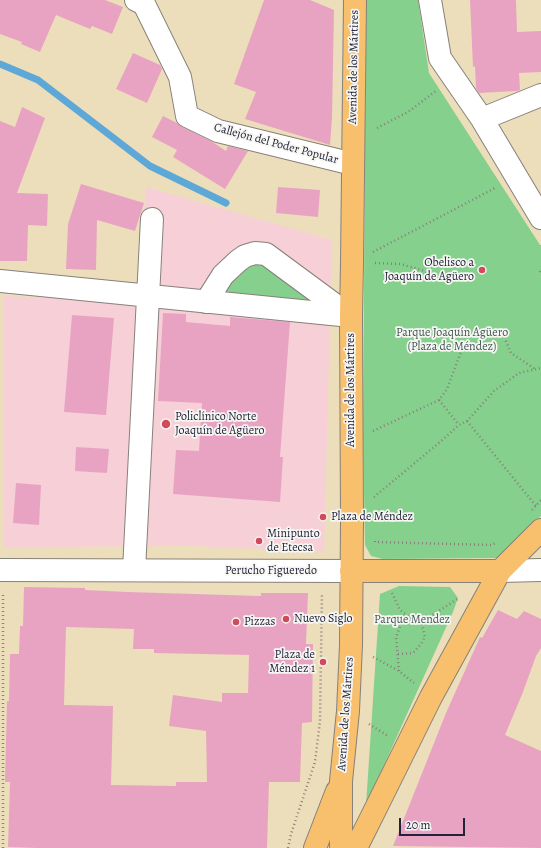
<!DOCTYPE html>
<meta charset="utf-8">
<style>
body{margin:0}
#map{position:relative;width:541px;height:848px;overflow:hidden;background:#ecdebb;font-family:Alegreya,serif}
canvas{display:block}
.scale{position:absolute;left:399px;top:818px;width:66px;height:18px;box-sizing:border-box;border:2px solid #22223b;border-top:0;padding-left:5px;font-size:12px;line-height:14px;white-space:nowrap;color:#22223b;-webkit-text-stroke:3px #f6f6f2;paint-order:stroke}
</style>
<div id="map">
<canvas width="541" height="848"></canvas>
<div class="scale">20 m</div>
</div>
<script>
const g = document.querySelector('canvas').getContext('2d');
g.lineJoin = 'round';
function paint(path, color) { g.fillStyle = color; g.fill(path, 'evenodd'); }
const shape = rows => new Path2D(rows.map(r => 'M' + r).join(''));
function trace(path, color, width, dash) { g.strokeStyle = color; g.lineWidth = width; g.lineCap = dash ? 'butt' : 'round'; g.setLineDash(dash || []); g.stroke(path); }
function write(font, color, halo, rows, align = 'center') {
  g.font = font + ' Alegreya,serif'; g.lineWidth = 3.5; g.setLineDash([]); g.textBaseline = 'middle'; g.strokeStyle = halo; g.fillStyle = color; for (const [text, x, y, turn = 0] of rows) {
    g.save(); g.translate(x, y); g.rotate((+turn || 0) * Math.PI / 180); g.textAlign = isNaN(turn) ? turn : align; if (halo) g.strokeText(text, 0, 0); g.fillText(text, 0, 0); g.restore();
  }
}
const built = shape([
 [146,187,332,240,324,551,193,546,4,547,4,296,137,301]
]);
const green = shape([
 [366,0,418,0,429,73,540,245,541,245,541,516,499,558,383,559,371,556,365,545,363,435],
 [254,259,311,298,308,300,228,294,225,290,225,283],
 [399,586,450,587,458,598,453,612,366,805,380,594]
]);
const stream = shape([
 [0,64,38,80,150,166,226,203]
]);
const building = shape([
 [0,0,105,0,123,7,112,34,92,26,90,29,56,15,40,52,21,44,22,42,0,34],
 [264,0,310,0,334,10,332,118,330,145,245,119,256,92,234,84],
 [470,0,516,0,517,32,541,31,541,72,519,73,520,90,517,91,479,93,476,88,475,66,473,67],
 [133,53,160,65,162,69,147,103,116,89],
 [22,107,45,118,17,193,48,194,47,226,28,225,27,261,0,261,0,121,15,127],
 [163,116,177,123,182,127,211,141,226,151,228,146,248,151,225,189,173,157,177,150,152,137],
 [81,184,144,203,135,231,97,220,96,270,66,269,68,224],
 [278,187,320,190,318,217,276,213],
 [163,313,186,314,186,322,230,326,230,317,290,322,280,457,283,457,280,502,173,494,176,450,199,451,202,403,158,401],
 [72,315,114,318,106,415,64,412],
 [76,447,109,449,107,473,75,471],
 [16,483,41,485,39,525,13,523],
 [24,587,85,588,85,590,128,592,227,595,261,596,261,593,308,593,306,644,313,644,312,722,302,723,300,782,269,782,267,848,37,848,8,847,10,782,5,782,7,701,9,701,10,654,19,654,20,626,23,626],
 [66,627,134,629,133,649,154,649,154,653,249,655,248,693,222,693,222,702,173,695,169,726,206,731,207,782,176,782,176,786,111,785,113,706,64,705],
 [498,610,517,619,524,611,541,619,541,648,536,656,523,692,505,735,541,751,541,848,393,846,446,713,480,637,482,638]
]);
const path = shape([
 [377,128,408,112,437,90],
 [373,252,497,187],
 [375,263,400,264,425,271,437,281],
 [540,272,541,270],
 [504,329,505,339,511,353,535,369],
 [439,400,459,425],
 [467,421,536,506],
 [373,431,439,400,447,389,461,352,460,340],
 [374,497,440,442,459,425,467,421,494,391,519,373,541,368],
 [532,510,541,500],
 [375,541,375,542,492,545,495,543],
 [392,593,400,610,409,617,421,621,434,614,459,598],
 [398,654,413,653,421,644,425,637,421,621],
 [373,657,399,671,414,683],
 [399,671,396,637,405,614],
 [369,724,388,736],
 [3,848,3,593],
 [288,848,291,834,315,762,320,721,322,593]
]);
const minor = shape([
 [136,0,144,4,180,77,187,116,218,131,353,164],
 [430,0,440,58,482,119,541,218],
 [482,119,541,95],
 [0,281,351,316],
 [206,302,223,275,238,261,245,256,255,253,266,254,350,316],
 [0,570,351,571],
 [134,570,152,219],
 [500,571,541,570]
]);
const major = shape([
 [351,571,500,571],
 [315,848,337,791],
 [341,848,341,781,348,711,351,645,352,521,351,316,352,263,355,0],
 [356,848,377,806,431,697,500,571,541,530]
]);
const markers = [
 [482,270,4,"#d1495b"],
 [166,424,5,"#d1495b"],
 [323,517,4,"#d1495b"],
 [259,541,4,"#d1495b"],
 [286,619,4,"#d1495b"],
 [236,622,4,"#d1495b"],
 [323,662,4,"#d1495b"]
];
const streetNames = [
 ["Avenida de los Mártires",354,67,-89],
 ["Callejón del Poder Popular",276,144,15],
 ["Avenida de los Mártires",351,390,-90],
 ["Perucho Figueredo",271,571],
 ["Avenida de los Mártires",346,714,-86]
];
const poiNames = [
 ["Obelisco a",474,263,"right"],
 ["Joaquín de Agüero",474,277,"right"],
 ["Policlínico Norte",175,417],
 ["Joaquín de Agüero",175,431],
 ["Plaza de Méndez",331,517],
 ["Minipunto",267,534],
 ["de Etecsa",267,548],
 ["Nuevo Siglo",294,619],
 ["Pizzas",244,622],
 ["Plaza de",315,655,"right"],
 ["Méndez 1",315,669,"right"]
];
const parkNames = [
 ["Parque Joaquín Agüero",452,333],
 ["(Plaza de Méndez)",452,347],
 ["Parque Mendez",412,620]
];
paint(built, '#f6cfd7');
paint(green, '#85d08d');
trace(stream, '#5da8d6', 7);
paint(building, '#e9a3c2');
trace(minor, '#87807b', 24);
trace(major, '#87807b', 24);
trace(path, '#87807b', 2.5, [1, 3]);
trace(minor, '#fff', 22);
trace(major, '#f8bf6c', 22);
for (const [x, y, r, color] of markers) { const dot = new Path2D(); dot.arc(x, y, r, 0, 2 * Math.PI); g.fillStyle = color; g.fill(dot); trace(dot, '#f6f6f2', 1.5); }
write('12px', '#22223b', '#f6f6f2', streetNames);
write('12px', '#22223b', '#f6f6f2', poiNames, 'left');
write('12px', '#405654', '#f6f6f2', parkNames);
</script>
